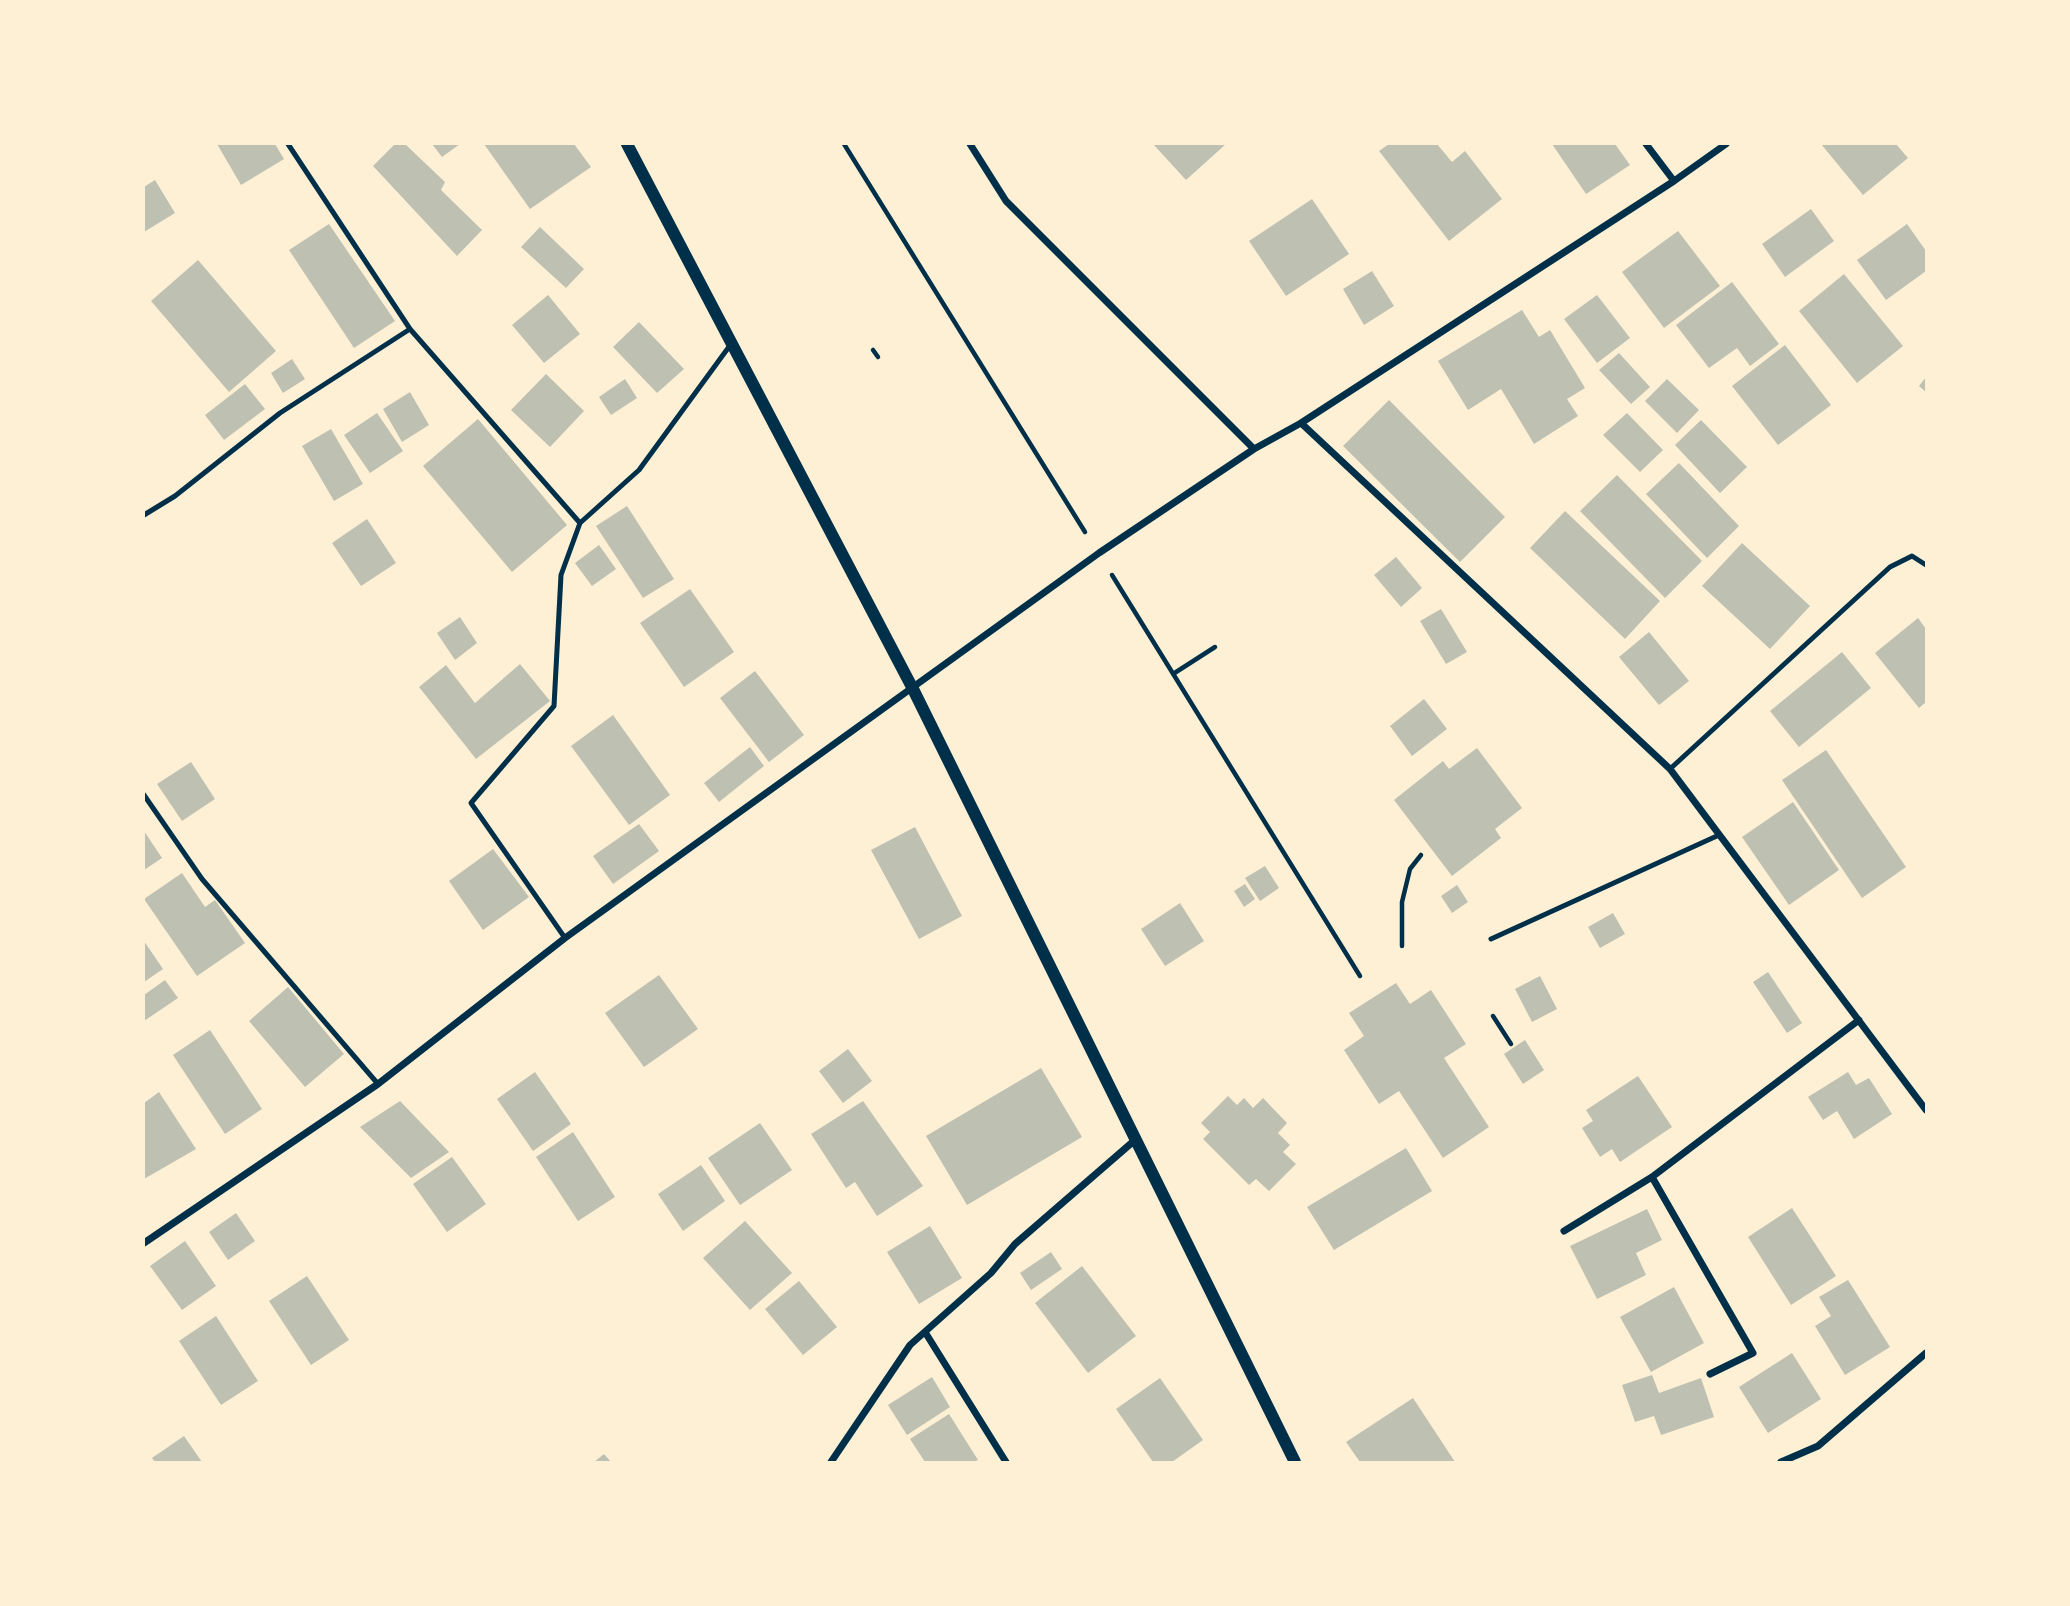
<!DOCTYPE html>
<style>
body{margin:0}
#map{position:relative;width:2070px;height:1606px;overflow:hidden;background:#fdf0d5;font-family:Overpass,sans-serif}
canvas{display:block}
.frame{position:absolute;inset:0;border:145px solid #fdf0d5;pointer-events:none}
</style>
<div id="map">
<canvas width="2070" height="1606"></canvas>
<div class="frame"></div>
</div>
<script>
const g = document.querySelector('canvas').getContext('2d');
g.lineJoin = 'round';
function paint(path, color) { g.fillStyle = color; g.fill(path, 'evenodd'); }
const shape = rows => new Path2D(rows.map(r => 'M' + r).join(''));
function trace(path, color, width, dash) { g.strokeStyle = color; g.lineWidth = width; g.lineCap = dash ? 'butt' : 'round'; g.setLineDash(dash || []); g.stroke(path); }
const building = shape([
 [217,144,275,144,284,159,241,185],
 [395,144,405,144,445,182,441,190,482,230,457,256,373,166],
 [432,144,460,144,442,157],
 [484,144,574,144,591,167,530,209],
 [1153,144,1226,144,1186,180],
 [1389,144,1437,144,1452,162,1465,151,1502,199,1449,241,1379,151],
 [1552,144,1615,144,1630,165,1586,194],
 [1821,144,1896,144,1908,158,1863,195],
 [155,180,175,213,144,232,144,187],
 [1312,199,1349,254,1286,296,1249,241],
 [1811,209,1834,241,1785,277,1762,244],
 [329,224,395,321,354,348,289,250],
 [1907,224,1926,251,1926,271,1886,300,1857,260],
 [540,227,584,269,566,288,521,247],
 [1678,231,1720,286,1664,328,1622,272],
 [198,260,276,351,229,392,151,301],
 [1372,271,1394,306,1364,325,1343,289],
 [1844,274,1903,346,1857,383,1799,311],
 [1732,282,1779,344,1750,366,1737,348,1709,368,1676,325],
 [548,295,580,334,544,363,512,325],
 [1597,295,1630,338,1597,363,1564,319],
 [1522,310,1539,337,1550,330,1585,388,1567,399,1578,416,1534,444,1501,389,1468,410,1438,361],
 [639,322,684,369,657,393,613,347],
 [1785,345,1831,405,1778,445,1732,386],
 [1619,353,1650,387,1631,404,1599,370],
 [292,359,305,379,283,393,271,373],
 [546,374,584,411,550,447,511,410],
 [1926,377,1926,392,1919,386],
 [625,379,637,398,611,415,599,397],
 [1667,379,1699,410,1677,433,1645,401],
 [245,384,265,409,224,440,205,415],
 [410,392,429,425,402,442,383,409],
 [1389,400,1505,517,1460,562,1343,446],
 [377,413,403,451,370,473,344,435],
 [1627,413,1663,450,1640,472,1603,435],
 [478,419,567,525,512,572,423,466],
 [1701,420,1747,467,1720,493,1675,445],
 [331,429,363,484,334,501,302,446],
 [1679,463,1739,526,1707,558,1646,494],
 [1617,475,1702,561,1665,598,1580,511],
 [627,506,674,579,643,598,596,526],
 [1565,511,1660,601,1625,639,1530,548],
 [367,519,396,563,361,586,332,543],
 [1742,543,1810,606,1770,649,1702,586],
 [599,545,616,569,592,586,575,563],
 [1396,557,1422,588,1401,607,1374,575],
 [690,589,734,652,684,687,640,623],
 [1441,609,1467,652,1446,664,1420,621],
 [460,617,477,643,455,660,437,633],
 [1918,618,1926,629,1926,702,1919,708,1875,653],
 [1649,632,1689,681,1659,705,1619,657],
 [1842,652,1871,688,1799,747,1770,711],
 [520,664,550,701,476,759,419,687,446,665,475,703],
 [755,671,804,735,769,762,720,698],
 [1424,699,1447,729,1412,756,1390,726],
 [613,715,670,795,629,825,571,746],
 [750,747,764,766,719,802,704,783],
 [1477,748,1522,808,1495,829,1501,838,1452,876,1394,800,1443,761,1449,769],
 [1826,750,1906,867,1862,898,1782,780],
 [191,762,215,799,182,821,157,784],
 [1793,802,1839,870,1789,905,1742,837],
 [639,824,659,851,613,884,593,856],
 [915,827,962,916,919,939,871,850],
 [144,831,162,858,144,870],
 [493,849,529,897,483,930,449,881],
 [1265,866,1279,888,1260,901,1245,878],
 [182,873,205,907,215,900,245,943,197,976,144,899],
 [1245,884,1255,899,1244,907,1234,891],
 [1457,885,1468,902,1452,913,1441,896],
 [1180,903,1204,941,1165,966,1141,929],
 [1613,913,1625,934,1600,948,1588,927],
 [144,941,163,969,144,982],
 [1768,972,1802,1023,1787,1033,1753,982],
 [659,975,698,1029,644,1067,605,1013],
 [1540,976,1557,1009,1532,1022,1515,989],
 [165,980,178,998,144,1021,144,995],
 [1396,983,1410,1004,1431,990,1466,1044,1444,1058,1489,1127,1443,1158,1399,1091,1379,1104,1344,1050,1364,1036,1349,1013],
 [288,987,344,1054,305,1087,249,1021],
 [210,1030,262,1109,225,1134,173,1055],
 [1525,1040,1544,1070,1523,1084,1504,1054],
 [848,1049,872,1081,843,1103,819,1071],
 [1041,1068,1082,1137,967,1205,926,1136],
 [535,1072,571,1124,533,1151,497,1099],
 [1848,1072,1856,1085,1869,1078,1892,1114,1854,1139,1837,1111,1823,1120,1808,1097],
 [1638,1076,1672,1127,1620,1162,1612,1149,1600,1157,1582,1128,1593,1121,1586,1110],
 [159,1092,196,1149,144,1179,144,1103],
 [1228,1096,1237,1105,1244,1098,1253,1108,1263,1098,1287,1123,1278,1133,1290,1145,1283,1152,1296,1164,1269,1191,1256,1179,1249,1185,1203,1139,1210,1132,1201,1123],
 [400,1101,449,1152,411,1178,360,1127],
 [863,1101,923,1186,877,1216,855,1182,846,1188,811,1134],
 [760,1123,792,1170,740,1205,708,1158],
 [573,1132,615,1197,578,1221,536,1157],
 [1406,1148,1432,1191,1334,1250,1307,1207],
 [452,1157,486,1204,447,1232,413,1184],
 [701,1165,725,1201,683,1231,658,1194],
 [1792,1208,1836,1276,1791,1305,1748,1237],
 [1647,1209,1662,1240,1636,1253,1646,1275,1597,1299,1570,1246],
 [236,1213,255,1241,228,1260,209,1232],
 [745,1221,792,1273,750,1310,703,1258],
 [930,1226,962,1278,919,1304,887,1252],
 [185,1241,216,1286,182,1310,150,1266],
 [1051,1252,1062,1269,1031,1290,1020,1273],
 [1082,1266,1136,1336,1088,1373,1035,1303],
 [307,1276,349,1340,311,1365,269,1301],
 [1848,1280,1890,1347,1845,1375,1815,1326,1831,1316,1819,1297],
 [799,1281,837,1327,803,1355,765,1309],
 [1674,1287,1704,1343,1651,1372,1620,1317],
 [216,1316,258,1381,221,1405,179,1341],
 [1792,1353,1821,1399,1768,1433,1739,1387],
 [1652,1375,1659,1393,1701,1378,1714,1417,1661,1435,1654,1416,1635,1422,1622,1385],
 [932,1377,950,1407,907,1435,888,1405],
 [1160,1378,1203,1440,1172,1462,1153,1462,1116,1409],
 [1413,1398,1455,1462,1360,1462,1346,1442],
 [949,1414,978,1460,974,1462,925,1462,910,1439],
 [184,1436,202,1462,155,1462,152,1458],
 [604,1454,611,1462,594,1462]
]);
const path = shape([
 [844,144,1085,532],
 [873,350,878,357],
 [1112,575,1360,976],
 [1173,674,1215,647],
 [1402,946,1402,902,1410,869,1421,855],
 [1493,1016,1511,1044]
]);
const service = shape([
 [288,144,410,329,580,523],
 [144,515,175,496,280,413,410,329],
 [1670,769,1890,567,1912,556,1926,565],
 [144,795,202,879,378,1084],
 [565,938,471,803,554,706,561,575,580,523,639,470,731,344],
 [1491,939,1719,835]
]);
const minor = shape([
 [970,144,1006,201,1254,449],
 [1646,144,1674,181],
 [1301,423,1670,769,1926,1110],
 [1652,1177,1753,1353,1710,1374],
 [1564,1231,1652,1177,1859,1020],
 [144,1243,378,1084,565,938,1099,553,1254,449,1301,423,1674,181,1726,144],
 [925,1332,1006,1462],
 [831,1462,910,1345,991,1273,1015,1244,1135,1140],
 [1781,1462,1818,1446,1926,1353]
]);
const tertiary = shape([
 [627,144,913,689,1295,1462]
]);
paint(building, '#bec0b2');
trace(path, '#003049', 4.5);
trace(service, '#003049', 5);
trace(minor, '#003049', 7);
trace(tertiary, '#003049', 12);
</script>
